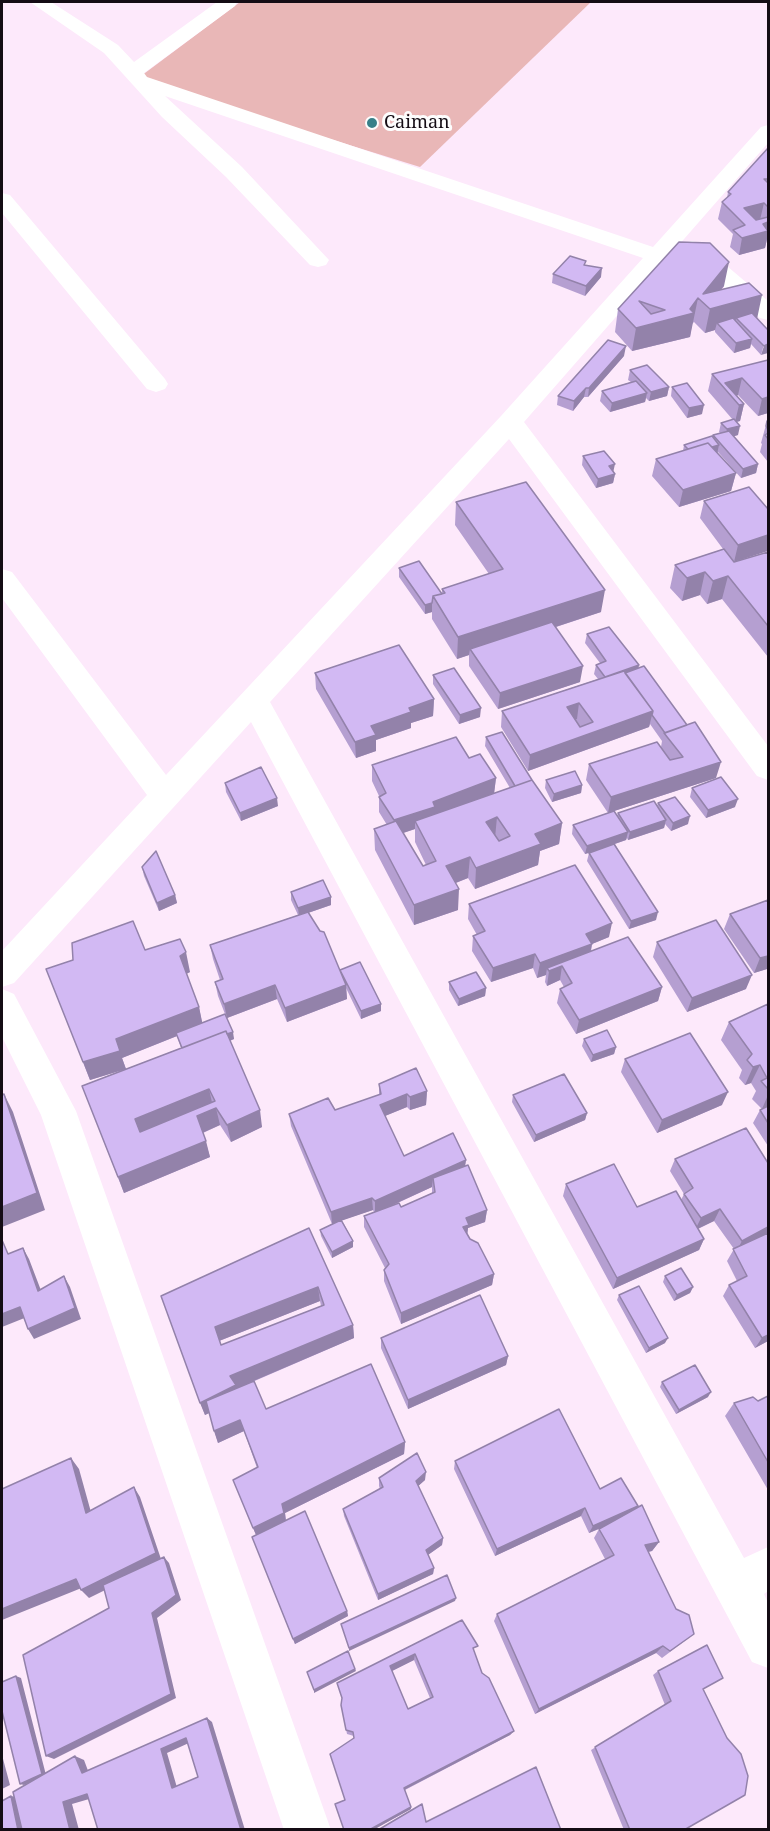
<!DOCTYPE html>
<style>
body{margin:0}
#map{position:relative;width:770px;height:1831px;overflow:hidden;background:#fde9fb;font-family:"Noto Serif",serif}
canvas{display:block}
.frame{position:absolute;inset:0;border:3px solid #140c14;pointer-events:none}
</style>
<div id="map">
<canvas width="770" height="1831"></canvas>
<div class="frame"></div>
</div>
<script>
const g = document.querySelector('canvas').getContext('2d');
g.lineJoin = 'round';
function paint(path, color) { g.fillStyle = color; g.fill(path, 'evenodd'); }
const shape = rows => new Path2D(rows.map(r => 'M' + r).join(''));
function trace(path, color, width, dash) { g.strokeStyle = color; g.lineWidth = width; g.lineCap = dash ? 'butt' : 'round'; g.setLineDash(dash || []); g.stroke(path); }
function write(font, color, halo, rows, align = 'center') {
  g.font = font + ' "Noto Serif",serif'; g.lineWidth = 6; g.setLineDash([]); g.textBaseline = 'middle'; g.strokeStyle = halo; g.fillStyle = color; for (const [text, x, y, turn = 0] of rows) {
    g.save(); g.translate(x, y); g.rotate((+turn || 0) * Math.PI / 180); g.textAlign = isNaN(turn) ? turn : align; if (halo) g.strokeText(text, 0, 0); g.fillText(text, 0, 0); g.restore();
  }
}
const green = shape([
 [240,2,591,2,420,167,137,79]
]);
const street = shape([
 [30,2,51,2,118,45,134,62,217,2,237,2,235,6,144,73,147,77,653,247,761,127,768,125,768,143,524,422,768,746,768,780,757,776,509,439,270,702,744,1558,768,1547,768,1591,764,1594,768,1603,768,1668,752,1662,251,722,14,983,2,987,2,951,147,795,2,598,2,569,12,572,166,775,501,416,643,258,165,96,242,167,329,260,326,265,318,267,310,265,226,177,162,117,104,53,30,2],
 [2,193,10,195,165,379,168,384,165,389,156,392,147,389,2,213,2,193],
 [692,241,700,243,768,301,768,320,760,318,684,253,681,248,684,243,692,241],
 [2,989,14,994,76,1111,331,1830,284,1830,41,1115,2,1037,2,989]
]);
const wall = shape([
 [768,149,768,238,767,239,765,248,739,255,730,247,733,234,718,219,722,202,727,198,728,192],
 [679,242,724,286,721,290,757,318,768,330,761,355,751,344,750,348,734,353,715,332,715,330,705,333,694,322,692,324,690,337,632,351,615,332,618,309],
 [585,266,601,277,585,296,552,283,553,274],
 [624,356,588,397,584,397,573,411,557,405,558,396],
 [768,360,768,413,758,416,738,395,737,396,744,404,740,421,737,422,738,435,734,436,758,464,756,473,741,478,718,452,717,453,736,473,731,491,679,507,652,476,656,459,683,451,684,445,713,438,713,435,720,433,719,432,721,423,733,420,708,391,712,374],
 [630,370,669,387,667,396,649,401,646,398,645,402,610,412,600,401,602,391,631,382,628,380],
 [672,387,702,414,687,418,671,396],
 [768,420,768,462,760,452,762,444,761,443,767,421],
 [583,456,613,472,615,474,613,483,596,488,582,465],
 [704,501,768,509,734,562,768,552,768,657,722,599,707,604,700,595,682,601,670,588,675,565,723,549,700,518],
 [456,502,601,612,556,627,580,682,498,709,469,666,469,655,457,659,432,619,432,612,425,614,399,577,399,568,442,594,442,589,489,574,455,525],
 [587,634,639,665,638,669,716,778,614,811,617,816,618,813,657,806,658,803,688,824,671,831,665,824,664,828,628,840,627,838,626,840,615,844,656,920,629,929,587,861,589,853,585,854,572,834,573,825,608,813,586,780,589,764,661,747,662,741,650,724,649,727,528,771,501,727,502,711,598,679,594,674,596,665,600,663,585,643],
 [315,673,434,699,433,716,411,723,411,728,376,740,376,751,356,758,316,689],
 [433,675,480,717,459,724,433,684],
 [486,737,532,780,562,823,559,844,540,851,538,865,475,889,468,878,456,883,458,910,414,925,375,850,374,829,387,825,379,812,379,796,372,781,372,765,469,758,496,778,494,793,510,788,485,746],
 [415,829,415,842,426,865,423,866,403,833],
 [546,780,582,785,581,793,552,802,545,788],
 [225,783,278,806,241,821,226,792],
 [692,788,735,807,706,818,690,797],
 [142,867,175,895,177,903,159,911,144,876],
 [291,892,331,897,331,905,308,913,341,972,381,1004,381,1011,361,1019,346,988,347,999,287,1022,277,999,227,1018,234,1039,230,1041,262,1127,231,1142,220,1125,203,1133,210,1157,124,1193,82,1086,122,1070,90,1080,46,969,145,950,190,972,186,974,199,1007,202,1023,225,1014,218,996,215,982,220,980,213,959,210,945,298,915,291,900],
 [177,1036,181,1048,126,1069,122,1058],
 [768,900,768,972,767,969,754,973,724,929,730,914],
 [469,904,609,937,592,944,591,952,662,987,658,1001,576,1034,557,1003,560,989,564,987,560,980,547,986,545,982,546,975,537,978,533,968,491,982,472,951,473,936,477,935,468,919],
 [657,942,746,989,687,1012,653,957],
 [449,982,486,988,485,996,458,1006,449,990],
 [768,1004,768,1146,753,1123,760,1110,762,1109,752,1099,756,1091,751,1083,745,1085,739,1078,742,1070,721,1040,729,1022],
 [584,1039,616,1047,614,1054,591,1062,582,1046],
 [625,1059,722,1105,657,1133,621,1072],
 [379,1084,427,1091,426,1105,410,1110,407,1107,385,1116,404,1156,466,1160,465,1166,487,1210,485,1222,468,1228,467,1235,494,1274,492,1285,401,1324,384,1281,384,1270,385,1268,364,1227,364,1216,374,1212,373,1210,342,1220,353,1241,353,1247,332,1258,321,1236,320,1230,332,1224,291,1126,289,1114,335,1110,379,1095],
 [432,1187,432,1193,401,1207,389,1207],
 [513,1095,587,1113,585,1120,534,1142,512,1102],
 [746,1128,768,1341,755,1348,723,1296,729,1285,737,1281,727,1261,734,1249,714,1221,698,1229,704,1239,699,1250,613,1289,563,1196,566,1184,637,1207,681,1200,684,1194,670,1171,675,1159],
 [309,1228,353,1325,354,1338,243,1386,266,1409,405,1442,404,1454,285,1513,286,1520,347,1611,348,1616,295,1644,252,1537,256,1535,233,1480,257,1468,244,1431,218,1443,209,1413,205,1415,161,1296],
 [320,1301,321,1306,221,1345,219,1341],
 [665,1276,693,1287,690,1293,674,1301,663,1282],
 [619,1295,665,1343,646,1353,617,1300],
 [381,1338,508,1356,506,1365,408,1409,381,1348],
 [662,1382,708,1397,676,1414,660,1387],
 [768,1396,768,1490,725,1416,734,1403,758,1401],
 [455,1461,600,1489,659,1542,652,1551,648,1552,676,1609,694,1634,662,1658,656,1653,535,1714,494,1621,497,1614,605,1559,594,1538,599,1529,589,1533,581,1516,495,1556,454,1469],
 [379,1478,425,1480,418,1486,443,1538,442,1545,428,1555,434,1568,433,1574,378,1600,344,1516,343,1509,380,1489,379,1486],
 [462,1620,482,1673,514,1731,510,1735,405,1790,411,1809,373,1830,344,1830,345,1800,354,1738,354,1736,347,1734,341,1705,342,1699,337,1683],
 [414,1660,430,1698,408,1709,392,1671],
 [658,1671,716,1682,703,1689,727,1738,684,1830,624,1830,591,1750,665,1705,653,1675]
]);
const shadedWall = shape([
 [764,203,760,220,741,221,744,208],
 [768,222,768,238,767,239,765,248,739,255,742,238,763,224],
 [729,262,724,286,707,306,703,294],
 [602,268,601,277,585,296,586,286],
 [762,295,757,319,736,318,735,325,717,323,715,330,705,333,710,309],
 [698,298,690,337,632,351,636,328,690,309],
 [752,339,750,348,734,353,736,343],
 [768,344,768,353,761,355,764,346],
 [626,346,624,356,588,397,589,388],
 [742,378,738,395,732,397,725,383],
 [669,387,667,396,649,401,651,392],
 [586,388,584,397,573,411,574,401],
 [647,393,645,402,610,412,612,403],
 [768,397,768,413,758,416,762,399],
 [744,404,740,421,735,422,739,405],
 [704,405,702,414,687,418,689,408],
 [740,426,738,435,725,439,727,429],
 [719,445,717,454,692,453],
 [615,464,613,473,609,466],
 [758,464,756,473,741,478,743,469],
 [736,473,731,491,679,507,683,490],
 [615,474,613,483,596,488,598,479],
 [768,535,768,551,734,562,738,545],
 [705,572,700,595,682,601,687,578],
 [728,576,722,599,707,604,713,581],
 [605,590,601,612,473,654,470,649,469,655,457,659,458,637],
 [432,603,432,612,425,614,425,605],
 [639,665,637,674,605,678],
 [583,666,580,682,498,709,500,693],
 [434,699,433,716,411,723,411,728,376,740,376,751,356,758,355,742,371,726,409,708],
 [579,703,577,719,564,723,567,707],
 [481,708,480,717,459,724,460,715],
 [653,711,649,727,528,771,530,755],
 [721,762,716,778,608,813,611,797],
 [496,778,494,794,415,821,415,829,394,836,394,820,433,802],
 [582,785,581,793,552,802,554,794],
 [277,798,278,806,241,821,240,813],
 [738,799,735,807,706,818,708,810],
 [690,816,688,824,671,831,673,823],
 [497,817,495,838,486,822],
 [666,820,664,828,628,840,630,832],
 [562,823,559,844,540,851,538,865,475,889,476,868,535,834],
 [628,832,626,840,585,854,587,846],
 [470,857,468,878,445,887,446,866],
 [459,889,458,910,414,925,414,905],
 [175,895,177,903,159,911,157,903],
 [331,897,331,905,299,916,298,908],
 [658,912,656,920,629,929,631,921],
 [612,923,609,937,592,944,589,959,562,966,560,980,547,986,549,971,547,968,546,975,537,978,540,963,586,934],
 [186,952,190,972,184,975,180,956],
 [535,954,533,968,491,982,493,968],
 [768,956,768,966,767,969,754,973,760,958],
 [752,975,746,989,687,1012,692,998],
 [275,985,277,999,227,1018,224,1004],
 [346,985,347,999,287,1022,285,1008],
 [662,987,658,1001,576,1034,579,1020],
 [486,988,485,996,458,1006,459,999],
 [381,1004,381,1011,361,1019,361,1011],
 [199,1007,203,1026,176,1033,177,1036,122,1058,126,1069,90,1080,83,1062,116,1039],
 [233,1032,234,1039,185,1057,183,1050],
 [616,1047,614,1054,591,1062,593,1055],
 [760,1065,751,1083,745,1085,753,1067],
 [209,1089,213,1107,141,1136,135,1119],
 [427,1091,426,1105,410,1110,410,1097],
 [728,1092,722,1105,657,1133,662,1120],
 [4,1094,13,1112,45,1210,2,1227],
 [407,1094,407,1107,380,1118,380,1105],
 [768,1095,768,1106,762,1109],
 [216,1108,220,1125,202,1133,197,1116],
 [260,1110,262,1127,231,1142,227,1125],
 [587,1113,585,1120,534,1142,536,1135],
 [206,1141,210,1157,124,1193,118,1177],
 [466,1160,464,1172,433,1178,432,1187,375,1213,375,1201],
 [372,1198,373,1210,332,1224,331,1212],
 [720,1209,714,1221,695,1230,701,1218],
 [487,1210,485,1222,468,1228,467,1236,463,1227,466,1218],
 [768,1227,768,1236,736,1252,742,1241],
 [704,1239,699,1250,613,1289,617,1278],
 [353,1241,353,1247,332,1258,332,1252],
 [23,1248,29,1259,45,1301,38,1291],
 [494,1274,492,1285,401,1324,401,1313],
 [64,1276,70,1287,81,1319,34,1339,28,1329],
 [318,1287,320,1301,219,1341,215,1327],
 [693,1287,690,1293,674,1301,677,1295],
 [20,1307,27,1317,2,1327,2,1314],
 [353,1325,354,1338,237,1388,240,1398,205,1415,200,1403,230,1376],
 [768,1335,768,1341,755,1348,762,1338],
 [668,1338,665,1343,646,1353,649,1348],
 [508,1356,506,1365,408,1409,408,1400],
 [711,1392,708,1397,676,1414,679,1410],
 [240,1420,244,1431,218,1443,214,1431],
 [405,1442,404,1454,285,1513,286,1523,257,1537,253,1528,282,1504],
 [71,1458,79,1469,94,1523,86,1513],
 [426,1472,425,1480,415,1489,416,1481],
 [134,1487,140,1497,162,1562,89,1598,81,1590],
 [638,1506,633,1514,589,1533,593,1526],
 [585,1508,581,1516,495,1556,497,1549],
 [443,1538,442,1545,425,1557,426,1550],
 [659,1542,652,1551,638,1554,645,1545],
 [164,1557,169,1563,181,1600,157,1618,176,1698,54,1759,46,1756,152,1613],
 [434,1568,433,1574,378,1600,378,1594],
 [76,1579,84,1587,2,1620,2,1609],
 [456,1598,455,1601,349,1651,349,1648],
 [347,1611,348,1616,295,1644,293,1639],
 [663,1646,656,1653,535,1714,539,1709],
 [415,1654,414,1660,390,1672,390,1666],
 [355,1669,356,1671,314,1693,314,1690],
 [16,1676,21,1678,46,1775,24,1785,20,1784],
 [207,1718,212,1722,245,1830,241,1830],
 [514,1731,510,1735,404,1790,404,1788],
 [186,1738,191,1742,167,1753,178,1791,172,1788,161,1749],
 [2,1755,10,1785,2,1789],
 [75,1756,84,1760,90,1776,82,1773],
 [87,1794,96,1797,72,1804,79,1830,70,1830,63,1802],
 [11,1796,22,1798,28,1830,18,1830],
 [411,1807,411,1809,373,1830,369,1830]
]);
const building = shape([
 [768,148,768,179,764,179,768,183,768,207,764,203,744,208,756,220,768,217,768,222,763,224,768,231,742,238,733,230,745,225,722,202,731,194,728,192,768,148],
 [679,242,710,243,729,262,703,294,749,283,762,295,710,309,698,298,690,309,694,313,636,328,618,309,679,242],
 [639,301,665,310,651,314,639,301],
 [570,256,586,261,584,265,602,268,586,286,553,274,570,256],
 [752,313,768,330,768,344,764,346,736,318,752,313],
 [733,318,752,339,736,343,717,323,733,318],
 [608,340,626,346,589,388,586,388,574,401,558,396,608,340],
 [768,360,768,397,762,399,742,378,725,383,744,404,739,405,712,374,768,360],
 [647,365,669,387,651,392,630,370,647,365],
 [636,381,647,393,612,403,602,391,636,381],
 [687,383,704,405,689,408,672,387,687,383],
 [734,419,740,426,727,429,721,423,734,419],
 [768,420,768,430,766,426,767,421,768,420],
 [729,431,758,464,743,469,713,435,729,431],
 [768,433,768,439,765,435,768,433],
 [712,436,719,445,712,447,708,443,688,449,684,445,712,436],
 [708,443,736,473,683,490,656,459,708,443],
 [604,451,615,464,609,466,615,474,598,479,583,456,604,451],
 [526,482,605,590,458,637,433,596,445,593,442,589,503,569,456,502,526,482],
 [749,487,768,509,768,535,738,545,704,501,749,487],
 [724,549,734,562,768,552,768,626,728,576,713,581,705,572,687,578,675,565,724,549],
 [419,561,442,594,433,596,432,603,425,605,399,568,419,561],
 [552,622,583,666,500,693,470,649,552,622],
 [609,627,639,665,605,677,596,665,606,661,587,634,609,627],
 [399,645,434,699,409,708,411,712,371,726,376,735,355,742,315,673,399,645],
 [644,666,687,725,665,733,652,715,653,711,625,673,644,666],
 [454,668,481,708,460,715,433,675,454,668],
 [624,671,653,711,530,755,502,711,624,671],
 [579,703,593,722,580,727,567,707,579,703],
 [695,722,721,762,611,797,589,764,657,742,670,760,683,757,664,733,695,722],
 [502,732,532,780,515,786,486,737,502,732],
 [456,737,469,758,480,754,496,778,433,802,435,807,394,820,379,797,386,793,372,765,456,737],
 [261,767,277,798,240,813,225,783,261,767],
 [575,771,582,785,554,794,546,780,575,771],
 [721,777,738,799,708,810,692,788,721,777],
 [532,780,562,823,535,834,541,844,476,868,470,857,446,866,459,889,414,905,374,829,396,821,423,866,436,861,415,821,532,780],
 [497,817,510,836,499,841,486,822,497,817],
 [675,797,690,816,673,823,658,803,675,797],
 [654,801,666,820,630,832,618,813,654,801],
 [614,811,628,832,587,846,573,825,614,811],
 [614,844,658,912,631,921,589,853,614,844],
 [156,851,175,895,157,903,142,867,156,851],
 [575,865,612,923,586,934,592,944,540,963,535,954,493,968,473,936,485,931,469,904,575,865],
 [323,880,331,897,298,908,291,892,323,880],
 [768,900,768,956,760,958,730,914,768,900],
 [308,912,320,931,324,932,346,985,285,1008,275,985,224,1004,215,982,223,979,210,945,308,912],
 [716,920,752,975,692,998,657,942,716,920],
 [133,921,145,950,180,939,186,952,180,956,199,1007,116,1039,120,1051,83,1062,46,969,73,960,72,943,133,921],
 [628,937,662,987,579,1020,560,989,572,983,562,966,549,971,547,968,628,937],
 [360,962,381,1004,361,1011,340,970,360,962],
 [476,972,486,988,459,999,449,982,476,972],
 [768,1004,768,1089,761,1081,767,1078,760,1065,753,1067,747,1060,752,1054,729,1022,768,1004],
 [225,1014,233,1032,227,1034,226,1031,182,1048,176,1033,225,1014],
 [607,1030,616,1047,593,1055,584,1039,607,1030],
 [226,1031,260,1110,227,1125,216,1108,197,1116,206,1141,118,1177,82,1086,226,1031],
 [209,1089,215,1101,140,1132,135,1119,209,1089],
 [690,1033,728,1092,662,1120,625,1059,690,1033],
 [416,1068,427,1091,410,1097,407,1094,380,1105,404,1156,453,1133,466,1160,375,1201,372,1198,331,1212,289,1114,328,1098,335,1110,381,1094,379,1084,416,1068],
 [564,1074,587,1113,536,1135,513,1095,564,1074],
 [4,1094,37,1193,2,1207,2,1095,4,1094],
 [768,1106,768,1123,760,1110,768,1106],
 [746,1128,768,1163,768,1227,742,1241,720,1209,701,1218,684,1194,693,1188,675,1159,746,1128],
 [614,1164,637,1207,676,1191,704,1239,617,1278,566,1184,614,1164],
 [468,1165,487,1210,466,1218,469,1225,463,1227,470,1239,478,1243,494,1274,401,1313,384,1270,389,1264,364,1216,399,1203,401,1207,435,1192,433,1178,468,1165],
 [341,1220,353,1241,332,1252,320,1230,341,1220],
 [309,1228,353,1325,230,1376,236,1385,200,1403,161,1296,309,1228],
 [318,1287,324,1305,221,1345,215,1327,318,1287],
 [768,1233,768,1335,762,1338,729,1285,747,1276,733,1249,768,1233],
 [2,1240,8,1254,23,1248,38,1291,64,1276,75,1308,28,1329,20,1307,2,1314,2,1240],
 [681,1268,693,1287,677,1295,665,1276,681,1268],
 [639,1286,668,1338,649,1348,619,1295,639,1286],
 [480,1295,508,1356,408,1400,381,1338,480,1295],
 [371,1364,405,1442,282,1504,284,1513,253,1528,233,1480,258,1467,240,1420,214,1431,206,1401,254,1381,266,1409,371,1364],
 [695,1365,711,1392,679,1410,662,1382,695,1365],
 [768,1396,768,1462,734,1403,753,1397,758,1401,768,1396],
 [559,1409,600,1489,621,1478,638,1506,593,1526,585,1508,497,1549,455,1461,559,1409],
 [417,1453,426,1472,416,1481,443,1538,426,1550,434,1568,378,1594,343,1509,383,1487,379,1478,417,1453],
 [71,1458,86,1513,134,1487,156,1553,81,1590,76,1579,2,1609,2,1489,71,1458],
 [642,1505,659,1542,645,1545,676,1609,689,1615,694,1634,670,1651,663,1646,539,1709,497,1614,614,1555,599,1529,642,1505],
 [305,1511,347,1611,293,1639,252,1537,305,1511],
 [164,1557,176,1595,152,1613,171,1694,46,1756,23,1655,109,1608,103,1585,164,1557],
 [447,1575,456,1598,349,1648,341,1624,447,1575],
 [462,1620,478,1646,473,1648,482,1673,489,1678,514,1731,404,1788,411,1807,369,1830,344,1830,335,1804,345,1800,330,1754,354,1738,353,1732,346,1730,341,1705,342,1698,337,1683,462,1620],
 [415,1654,433,1697,408,1709,390,1666,415,1654],
 [707,1645,723,1678,703,1689,727,1738,741,1754,748,1776,745,1795,684,1830,630,1830,595,1747,671,1701,658,1671,707,1645],
 [348,1651,355,1669,314,1690,307,1672,348,1651],
 [16,1676,42,1774,20,1784,2,1711,2,1682,16,1676],
 [207,1718,241,1830,98,1830,87,1794,63,1802,70,1830,22,1830,13,1792,75,1756,82,1773,207,1718],
 [186,1738,198,1777,172,1788,161,1749,186,1738],
 [536,1767,561,1830,378,1830,422,1804,426,1822,536,1767],
 [11,1796,18,1830,2,1830,2,1801,11,1796]
]);
const markers = [
 [372,123,6,"#388089"]
];
const farPoinames = [
 ["Caiman",384,123]
];
paint(green, '#e9b7b7');
paint(street, '#fff');
paint(wall, '#b59fd1');
paint(shadedWall, '#9382aa');
paint(building, '#d2b9f3');
trace(building, '#9382aa', 1.5);
for (const [x, y, r, color] of markers) { const dot = new Path2D(); dot.arc(x, y, r, 0, 2 * Math.PI); g.fillStyle = color; g.fill(dot); trace(dot, '#fdfdfd', 2); }
write('18px', '#140c14', '#fdfdfd', farPoinames, 'left');
</script>
